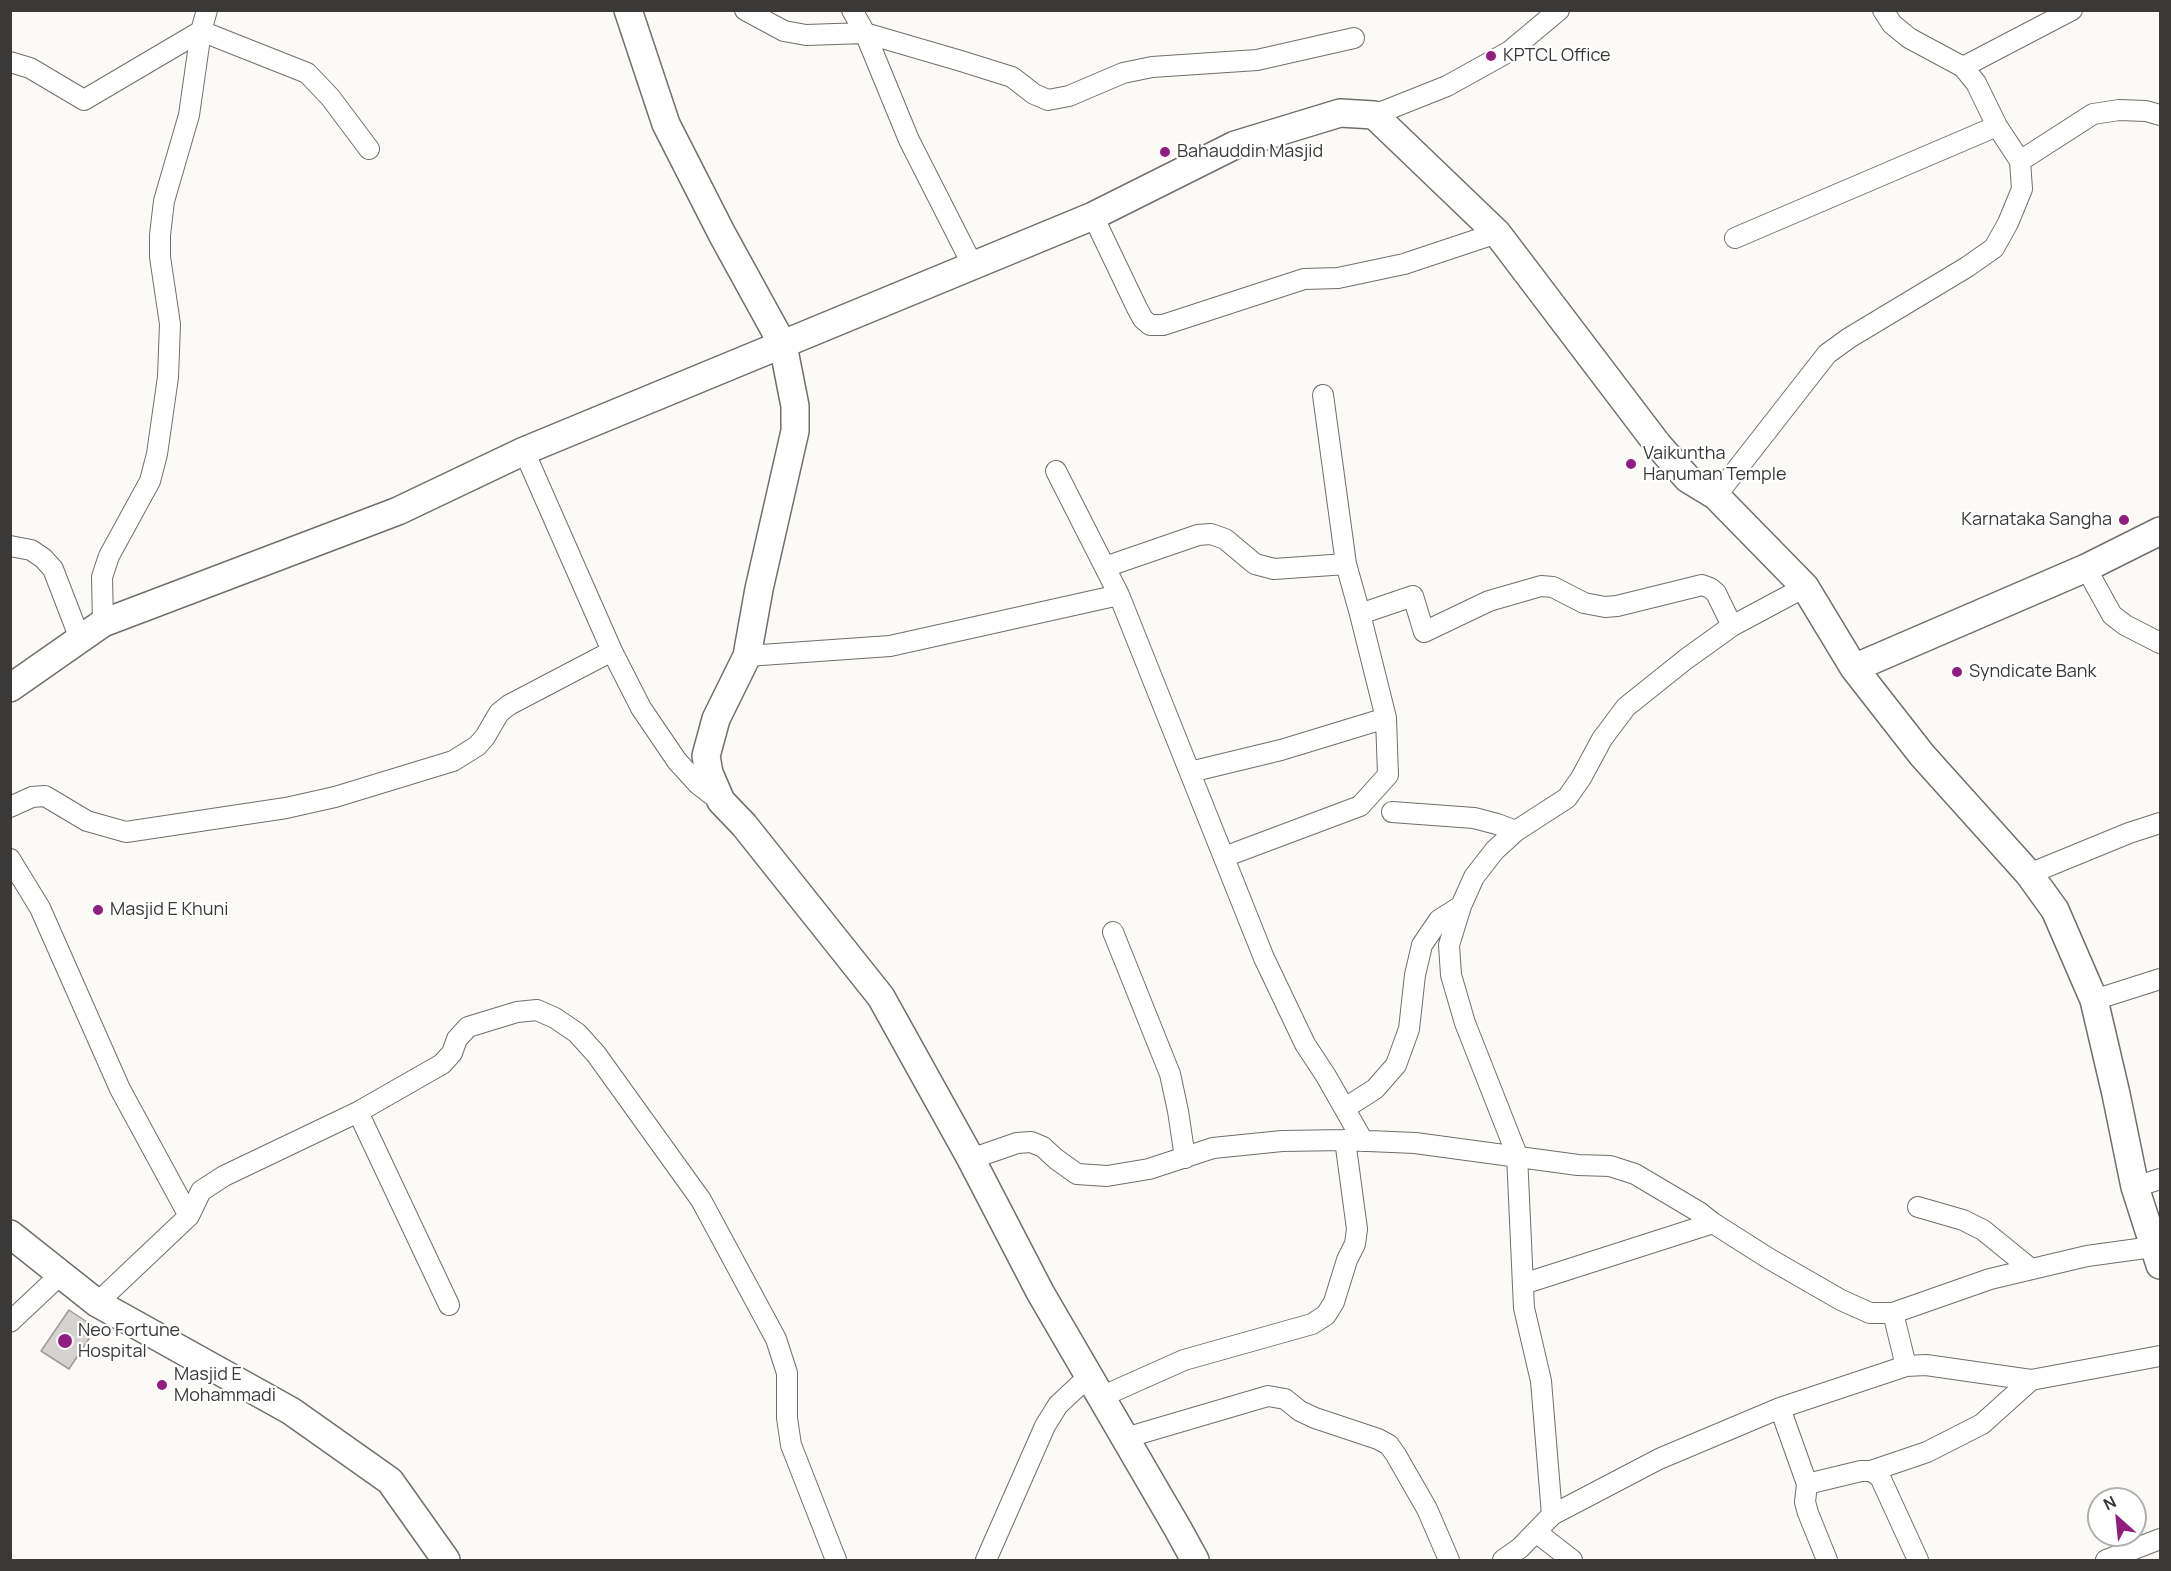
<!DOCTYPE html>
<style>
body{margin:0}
#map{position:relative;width:2171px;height:1571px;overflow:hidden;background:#fcfaf6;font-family:Manrope,sans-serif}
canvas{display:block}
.frame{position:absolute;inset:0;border:12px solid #3a3938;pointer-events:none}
.north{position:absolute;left:2087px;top:1487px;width:60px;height:60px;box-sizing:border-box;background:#fff;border:2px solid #b0b0af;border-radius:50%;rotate:333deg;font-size:16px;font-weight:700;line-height:24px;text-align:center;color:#3a3938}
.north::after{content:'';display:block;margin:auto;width:21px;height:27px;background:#8f1e7f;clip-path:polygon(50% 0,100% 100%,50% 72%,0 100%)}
</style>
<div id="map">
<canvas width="2171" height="1571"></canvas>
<div class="frame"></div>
<div class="north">N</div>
</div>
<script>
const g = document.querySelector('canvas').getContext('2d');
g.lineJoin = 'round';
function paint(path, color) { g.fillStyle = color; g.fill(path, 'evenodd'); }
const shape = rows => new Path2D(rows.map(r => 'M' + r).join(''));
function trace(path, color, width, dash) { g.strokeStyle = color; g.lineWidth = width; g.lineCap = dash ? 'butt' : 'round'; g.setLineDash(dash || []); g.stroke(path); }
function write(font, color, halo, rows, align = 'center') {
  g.font = font + ' Manrope,sans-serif'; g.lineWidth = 4.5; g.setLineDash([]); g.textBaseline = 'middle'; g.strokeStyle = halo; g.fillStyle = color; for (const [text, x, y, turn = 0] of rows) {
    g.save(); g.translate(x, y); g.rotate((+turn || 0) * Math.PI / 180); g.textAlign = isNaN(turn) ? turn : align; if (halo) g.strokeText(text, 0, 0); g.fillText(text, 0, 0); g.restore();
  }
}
const building = shape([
 [69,1310,96,1328,69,1369,41,1351,69,1310]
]);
const street = shape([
 [745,10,784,31,806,35,865,33,961,61,1012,77,1034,94,1048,100,1069,96,1123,73,1152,67,1257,60,1354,38],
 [852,10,865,33,909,140,973,266],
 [1883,10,1892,24,1909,38,1963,67,1976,83,1997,126,2020,161,2093,114,2119,110,2146,111,2160,115],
 [10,62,30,68,84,100,201,31,307,73,330,97,369,149],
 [1963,67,2072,10],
 [1374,115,1447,86,1510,51,1559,10],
 [1093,216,1137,308,1143,319,1150,325,1163,325,1304,279,1338,278,1404,264,1497,233],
 [1735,238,1997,126],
 [524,451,612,651,641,708,677,761,698,784,720,801],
 [1056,471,1119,595,1264,958,1305,1044,1326,1076,1363,1141],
 [1716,496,1827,354,1849,338,1967,267,1994,248,2008,223,2022,189,2020,161],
 [10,546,31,550,43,558,53,569,80,639],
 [1105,567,1198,535,1211,534,1225,539,1255,564,1274,569,1346,564],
 [2086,568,2112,615,2125,625,2160,643],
 [1360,614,1413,596,1424,632,1489,601,1541,586,1553,587,1584,603,1605,607,1617,606,1702,585,1710,588,1716,593,1732,626],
 [103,623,102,577,109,556,150,481,157,454,168,377,170,324,160,257,160,235,164,201,189,115,201,31,207,10],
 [747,656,890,646,1119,595],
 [1190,772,1281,750,1386,718],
 [10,807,32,797,45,796,87,821,126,832,286,808,335,797,453,761,477,746,485,737,499,713,509,705,612,651],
 [1392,812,1474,818,1497,824,1516,831],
 [1224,857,1360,806,1388,775,1386,718,1360,614,1346,564,1323,395],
 [10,859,40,908,120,1089,189,1216],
 [2029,874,2129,833,2160,823],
 [1113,932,1170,1074,1178,1111,1185,1158],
 [2094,1000,2160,979],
 [1345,1108,1375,1089,1396,1065,1409,1029,1415,975,1422,945,1439,920,1461,906],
 [358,1112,449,1305],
 [971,1159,1017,1143,1031,1142,1043,1147,1056,1159,1077,1174,1107,1176,1149,1169,1213,1148,1282,1141,1345,1140,1415,1143,1578,1165,1610,1166,1635,1174,1699,1212,1713,1223,1768,1258,1841,1300,1870,1313,1893,1313,1990,1279,2087,1256,2160,1246],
 [2135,1187,2160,1179],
 [1918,1207,1963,1220,1983,1230,2031,1269],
 [1523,1284,1713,1223],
 [97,1303,189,1216,201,1191,224,1176,358,1112,442,1064,452,1053,457,1039,468,1027,517,1012,537,1010,555,1018,577,1033,596,1054,701,1200,776,1339,787,1373,787,1418,791,1445,836,1560],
 [1893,1313,1906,1366],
 [10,1322,61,1274],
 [1101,1397,1184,1360,1312,1324,1326,1315,1334,1302,1347,1260,1355,1244,1357,1229,1345,1140],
 [1780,1408,1807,1484,1861,1471,1871,1471,1880,1477,1918,1560],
 [1125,1438,1268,1396,1285,1399,1300,1411,1315,1418,1378,1439,1389,1445,1396,1455,1427,1509,1449,1560],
 [1871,1471,1927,1452,1982,1424,2031,1380],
 [1807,1484,1805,1502,1808,1513,1827,1560],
 [1552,1515,1541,1381,1524,1308,1517,1155,1465,1023,1451,975,1449,945,1461,906,1474,877,1495,850,1516,831,1567,798,1581,778,1602,739,1626,707,1686,659,1732,626,1805,587],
 [1536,1532,1572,1560],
 [986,1560,1045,1426,1058,1405,1089,1376],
 [1503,1560,1520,1548,1552,1515,1659,1459,1780,1408,1906,1366,1926,1365,2031,1380,2160,1356],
 [2106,1560,2160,1539]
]);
const secondary = shape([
 [628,10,666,124,722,234,783,345,795,406,795,431,759,589,747,656,716,719,706,756,709,773,721,801,744,825,881,997,971,1159,1040,1292,1178,1529,1195,1560],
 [1854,668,2086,568,2160,531],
 [10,688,103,623,398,511,524,451,1093,216,1235,145,1340,113,1374,115,1497,233,1658,445,1688,479,1716,496,1805,587,1854,668,1922,755,2029,874,2055,910,2094,1000,2116,1094,2135,1187,2160,1265],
 [10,1234,97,1303,291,1411,390,1481,446,1560]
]);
const markers = [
 [1491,56,6,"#8f1e7f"],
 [1165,152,6,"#8f1e7f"],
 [1631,464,6,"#8f1e7f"],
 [2124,520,6,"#8f1e7f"],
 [1957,672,6,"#8f1e7f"],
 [98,910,6,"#8f1e7f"],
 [65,1341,8,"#8f1e7f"],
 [162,1385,6,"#8f1e7f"]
];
const poiNames = [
 ["KPTCL Office",1503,56],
 ["Bahauddin Masjid",1177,152],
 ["Vaikuntha",1643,454],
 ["Hanuman Temple",1643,475],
 ["Karnataka Sangha",2112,520,"right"],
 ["Syndicate Bank",1969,672],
 ["Masjid E Khuni",110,910],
 ["Neo Fortune",78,1331],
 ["Hospital",78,1352],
 ["Masjid E",174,1375],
 ["Mohammadi",174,1396]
];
paint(building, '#d5d2cf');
trace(building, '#9e9b98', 1.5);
trace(street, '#706f6b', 22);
trace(secondary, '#706f6b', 30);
trace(street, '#fff', 20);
trace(secondary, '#fff', 27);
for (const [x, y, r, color] of markers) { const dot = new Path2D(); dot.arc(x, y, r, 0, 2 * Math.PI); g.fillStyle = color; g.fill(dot); trace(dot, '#fff', 2); }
write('18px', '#3a3938', '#fff', poiNames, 'left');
</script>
